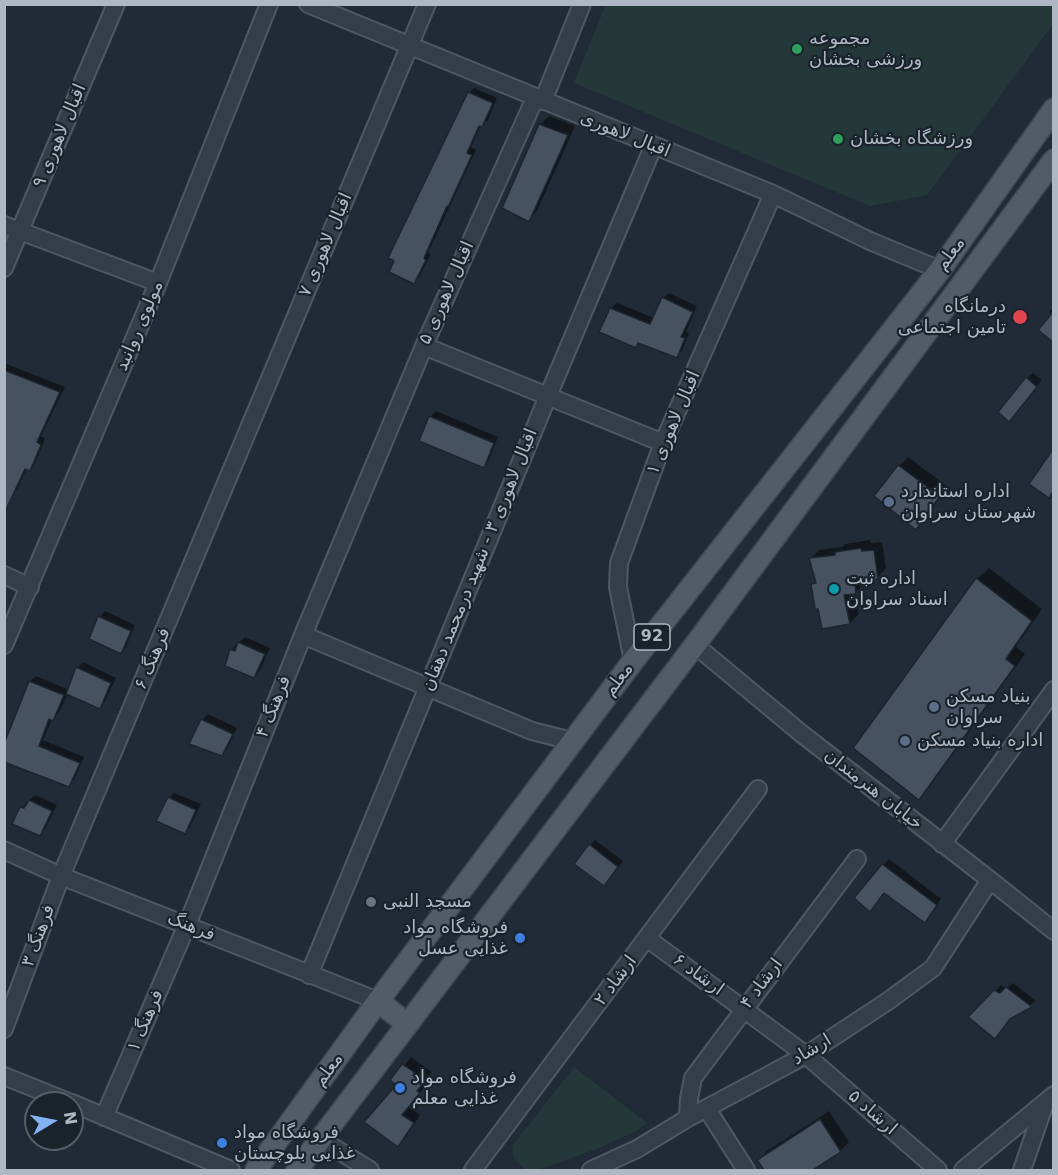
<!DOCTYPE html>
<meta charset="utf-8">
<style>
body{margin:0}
#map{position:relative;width:1058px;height:1175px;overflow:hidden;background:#212b37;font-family:"DejaVu Sans",sans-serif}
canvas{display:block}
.frame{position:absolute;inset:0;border:6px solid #aeb8c4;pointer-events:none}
.north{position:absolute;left:24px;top:1091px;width:60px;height:60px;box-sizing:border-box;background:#1a222c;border:2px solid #555e69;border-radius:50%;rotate:80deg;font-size:16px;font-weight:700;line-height:24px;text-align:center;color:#aeb8c4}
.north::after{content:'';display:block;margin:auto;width:21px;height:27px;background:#83b3f5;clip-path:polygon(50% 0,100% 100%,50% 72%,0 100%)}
</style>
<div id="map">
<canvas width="1058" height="1175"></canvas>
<div class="frame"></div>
<div class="north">N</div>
</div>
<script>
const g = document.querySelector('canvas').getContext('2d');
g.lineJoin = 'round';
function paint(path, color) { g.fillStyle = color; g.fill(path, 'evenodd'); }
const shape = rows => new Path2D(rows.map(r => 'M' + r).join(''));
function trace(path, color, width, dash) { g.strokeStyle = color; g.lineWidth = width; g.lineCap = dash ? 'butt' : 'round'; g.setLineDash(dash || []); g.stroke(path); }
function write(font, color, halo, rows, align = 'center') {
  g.font = font + ' "DejaVu Sans",Cairo,sans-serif'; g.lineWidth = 4.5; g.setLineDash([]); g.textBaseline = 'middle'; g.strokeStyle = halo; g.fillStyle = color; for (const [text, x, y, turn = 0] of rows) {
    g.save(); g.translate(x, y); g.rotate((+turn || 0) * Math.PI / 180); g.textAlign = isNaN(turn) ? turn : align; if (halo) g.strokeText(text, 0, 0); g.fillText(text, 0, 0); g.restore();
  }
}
const green = shape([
 [606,4,1053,4,1054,23,927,195,870,206,574,83],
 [574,1067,647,1123,636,1131,599,1148,538,1170,525,1169,515,1160,512,1146]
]);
const shadow = shape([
 [474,88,497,98,488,120,481,125,471,147,476,150,428,253,431,254,419,277,414,282,469,93],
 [549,116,575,126,537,211,528,220,540,125],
 [669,293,697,306,686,332,689,333,682,351,676,356,640,342,636,347,601,331,611,308,617,303,654,318,663,298],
 [1054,306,1054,340,1040,330,1053,315,1049,312],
 [4,363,65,387,41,436,45,439,35,463,29,469,27,468,18,488,13,494,4,429],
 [1033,373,1042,380,1014,414,1027,378],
 [436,411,498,437,489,460,483,466,430,417],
 [1054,453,1054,491,1048,496,1050,457],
 [908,457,948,487,924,519,916,528,899,466],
 [870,540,871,543,882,542,886,568,878,577,864,579,864,584,854,593,859,614,850,623,823,627,813,585,817,581,810,559,819,550,842,547,845,544],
 [989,568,1042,609,1016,647,1025,654,930,786,919,798,855,748,977,579],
 [105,611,135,625,126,647,121,652,91,638,100,617],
 [245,637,270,648,260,670,254,676,231,650],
 [83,662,116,678,105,701,100,707,68,693,59,713,52,719,43,740,84,757,74,780,68,785,11,734,30,681,36,676,69,690,77,668],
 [208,714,237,728,227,749,221,755,202,720],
 [174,793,201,804,190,827,184,832,169,798],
 [35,795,57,805,45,829,39,834,21,808],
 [595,840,623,861,604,884,590,845],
 [889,859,941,899,925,921,885,891,856,898],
 [1013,983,1036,1001,1012,1017,1001,1031,971,1017,1001,985,1007,988],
 [411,1057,432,1072,424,1082,426,1085,409,1107,420,1115,406,1137,398,1145,398,1084,392,1080],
 [829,1111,849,1142,840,1151,810,1170,766,1170,759,1160,767,1151]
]);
const building = shape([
 [468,92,493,103,482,127,479,126,467,153,472,155,448,207,447,206,424,258,426,260,414,284,389,272,394,261,388,258,468,92],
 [539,124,568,135,529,222,502,208,539,124],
 [662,297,693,312,681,337,685,338,677,358,638,343,636,348,599,332,610,308,650,324,662,297],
 [1053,312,1053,342,1038,330,1053,312],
 [4,370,60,392,37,442,41,445,30,471,25,469,4,514,4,370],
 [1026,377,1037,387,1009,422,998,412,1026,377],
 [429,416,494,443,484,468,419,441,429,416],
 [1053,449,1053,491,1049,498,1029,484,1053,449],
 [898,465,940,496,916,530,874,496,898,465],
 [861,548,862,551,874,550,878,579,855,582,856,594,844,595,850,624,822,629,818,609,815,609,811,584,816,583,809,558,835,555,835,552,861,548],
 [976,578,1032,621,1006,659,1015,666,919,800,853,748,976,578],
 [98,616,131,631,121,654,89,639,98,616],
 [238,642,265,654,254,678,225,666,230,649,235,651,238,642],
 [76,667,111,683,100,709,66,694,76,667],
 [29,681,64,695,53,721,49,719,39,746,80,763,69,787,4,762,4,744,29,681],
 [201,719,233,734,222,756,189,744,201,719],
 [168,797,196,810,185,834,156,821,168,797],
 [29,800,52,811,40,836,12,824,20,807,24,808,29,800],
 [589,844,618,867,604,886,574,864,589,844],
 [882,864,937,905,925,923,884,893,870,912,854,898,882,864],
 [1006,987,1032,1007,1010,1019,995,1039,968,1017,994,990,1000,993,1006,987],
 [402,1064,426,1080,417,1091,420,1093,402,1115,414,1123,398,1147,364,1122,396,1085,390,1080,402,1064],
 [820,1119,841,1152,813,1170,764,1170,757,1160,820,1119]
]);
const minor = shape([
 [308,4,773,194,870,241,940,270],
 [543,101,582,4],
 [4,225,158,283],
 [4,268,116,4],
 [424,346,663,443],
 [4,575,30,587],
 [303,635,532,731,572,741],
 [4,645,158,283,269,4],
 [695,645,802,734,990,880,1054,931],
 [633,661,618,587,619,563,663,443,773,194],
 [942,844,1054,690],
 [4,850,61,876,378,1001],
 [648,939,806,1055,938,1170],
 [309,975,548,396,653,147],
 [4,1029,61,876,427,4],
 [4,1076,71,1103],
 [72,1103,231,1170],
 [707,1109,746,1170],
 [104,1117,187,925,303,635,424,346,535,98],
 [688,1118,689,1099,693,1078,857,859],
 [320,1139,370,1170],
 [473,1170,758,789],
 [591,1170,637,1149,688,1118,806,1055,888,1001,933,968,990,880],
 [963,1170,1054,1095],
 [1022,1170,1045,1103]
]);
const major = shape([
 [378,1001,407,1024],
 [256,1170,378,1001,633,661,940,270,1054,109],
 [297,1170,695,645,1054,160]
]);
const markers = [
 [797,49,6,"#2e9e5b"],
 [838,139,6,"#2e9e5b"],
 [1020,317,8,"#e0444e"],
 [889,502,6,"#5c6f8a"],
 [834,589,6,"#0f9aa8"],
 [934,707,6,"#5c6f8a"],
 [905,741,6,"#5c6f8a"],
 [371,902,6,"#6b7280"],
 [520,938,6,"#3f7fe0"],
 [400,1088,6,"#3f7fe0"],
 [222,1143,6,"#3f7fe0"]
];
const shields = [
 [652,637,36]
];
const shieldNames = [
 ["92",652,637]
];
const poiNames = [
 ["مجموعه",809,39],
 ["ورزشی بخشان",809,60],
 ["ورزشگاه بخشان",850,139],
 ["درمانگاه",1006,307,"right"],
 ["تامین اجتماعی",1006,328,"right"],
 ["اداره استاندارد",901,492],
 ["شهرستان سراوان",901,513],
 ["اداره ثبت",846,579],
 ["اسناد سراوان",846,600],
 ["بنیاد مسکن",946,697],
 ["سراوان",946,718],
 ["اداره بنیاد مسکن",917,741],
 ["مسجد النبی",383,902],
 ["فروشگاه مواد",508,928,"right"],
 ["غذایی عسل",508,949,"right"],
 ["فروشگاه مواد",412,1078],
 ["غذایی معلم",412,1099],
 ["فروشگاه مواد",234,1133],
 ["غذایی بلوچستان",234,1154]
];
const streetNames = [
 ["اقبال لاهوری",625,135,22],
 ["اقبال لاهوری ۹",60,136,-67],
 ["اقبال لاهوری ۷",326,245,-67],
 ["معلم",951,254,-54],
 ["اقبال لاهوری ۵",447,293,-66],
 ["مولوی روانبد",140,326,-67],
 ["اقبال لاهوری ۱",674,423,-67],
 ["اقبال لاهوری ۳ - شهید درمحمد دهقان",480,560,-68],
 ["فرهنگ ۶",153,659,-67],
 ["معلم",619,680,-53],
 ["فرهنگ ۴",274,707,-68],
 ["خیابان هنرمندان",873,790,38],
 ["فرهنگ",191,927,22],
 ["فرهنگ ۳",39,936,-70],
 ["ارشاد ۶",698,975,36],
 ["ارشاد ۲",616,981,-53],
 ["ارشاد ۴",762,984,-53],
 ["فرهنگ ۱",146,1021,-67],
 ["ارشاد",812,1050,-31],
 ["معلم",329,1070,-54],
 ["ارشاد ۵",872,1113,41]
];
paint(green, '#243839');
paint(shadow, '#0007');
paint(building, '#475261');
trace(building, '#1c242e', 1.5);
trace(minor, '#4f5862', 20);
trace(major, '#3e4651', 24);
trace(minor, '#343d48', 16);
trace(major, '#525c68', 21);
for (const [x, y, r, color] of markers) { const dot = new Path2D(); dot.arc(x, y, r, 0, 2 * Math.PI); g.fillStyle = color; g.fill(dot); trace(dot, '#1a222c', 2); }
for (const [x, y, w] of shields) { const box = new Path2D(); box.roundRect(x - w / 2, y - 13, w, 26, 4.5); g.fillStyle = '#1a222c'; g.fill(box); trace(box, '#aeb8c4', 1.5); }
write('bold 16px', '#aeb8c4', null, shieldNames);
write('18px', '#aeb8c4', '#1a222c', poiNames, 'left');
write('18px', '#aeb8c4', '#1a222c', streetNames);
</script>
